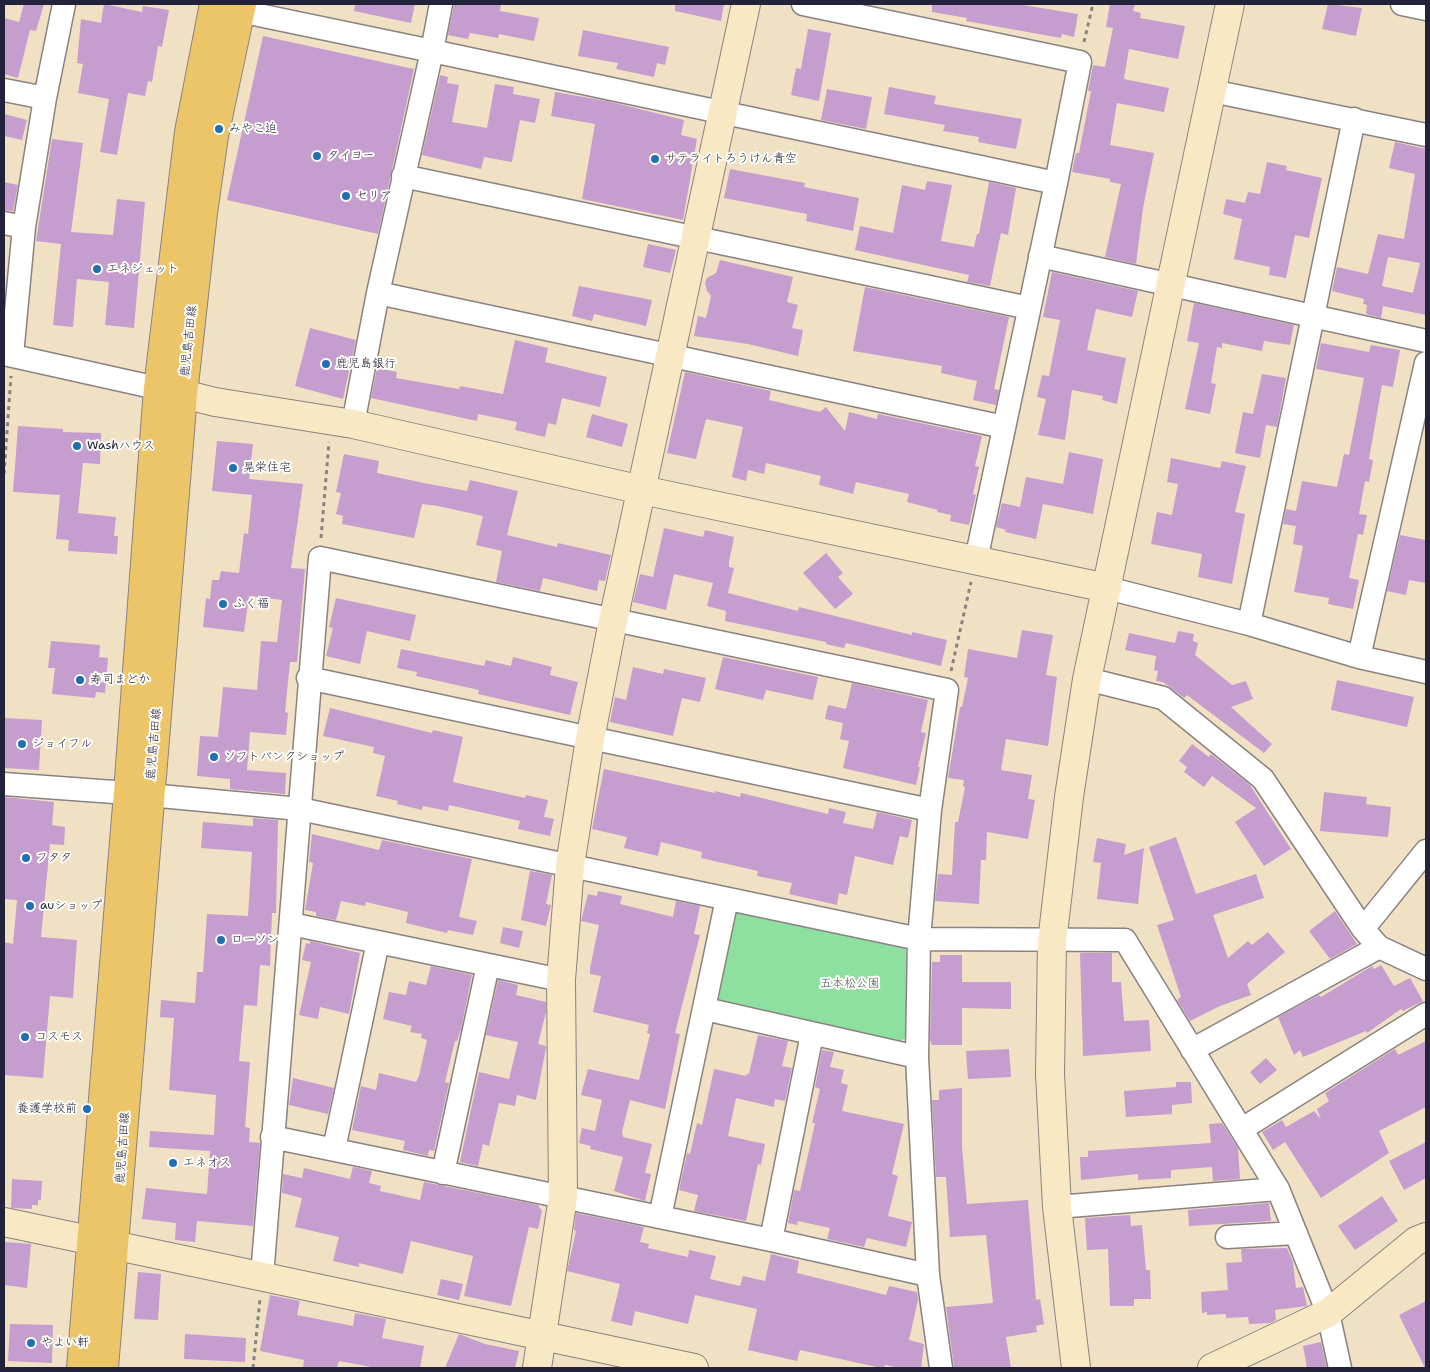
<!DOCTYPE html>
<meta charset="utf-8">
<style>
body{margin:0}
#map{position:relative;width:1430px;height:1372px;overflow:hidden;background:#f1e1c4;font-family:"Shantell Sans",sans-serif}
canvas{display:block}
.frame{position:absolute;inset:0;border:5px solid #22223b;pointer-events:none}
</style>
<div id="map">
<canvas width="1430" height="1372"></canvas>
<div class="frame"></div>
</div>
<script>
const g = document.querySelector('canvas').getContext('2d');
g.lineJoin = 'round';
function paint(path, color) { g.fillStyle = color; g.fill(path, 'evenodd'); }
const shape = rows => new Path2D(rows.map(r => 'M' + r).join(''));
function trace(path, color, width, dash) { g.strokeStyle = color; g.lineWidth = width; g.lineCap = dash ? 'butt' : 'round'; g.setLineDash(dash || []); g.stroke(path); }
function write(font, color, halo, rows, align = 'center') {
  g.font = font + ' "Shantell Sans","Klee One",sans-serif'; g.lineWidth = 4; g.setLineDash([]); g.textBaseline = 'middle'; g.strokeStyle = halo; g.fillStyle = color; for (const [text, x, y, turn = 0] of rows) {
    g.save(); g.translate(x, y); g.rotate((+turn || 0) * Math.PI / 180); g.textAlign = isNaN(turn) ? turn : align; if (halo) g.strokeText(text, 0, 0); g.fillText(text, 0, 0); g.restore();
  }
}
const green = shape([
 [740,911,904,946,908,956,908,1037,897,1043,720,1004,716,997,733,914]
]);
const building = shape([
 [24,4,44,4,36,31,30,30,18,78,4,74,4,18,19,22],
 [104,4,142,12,143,6,169,10,162,47,158,46,152,82,148,81,145,96,128,93,117,155,100,152,109,99,78,93,83,64,77,63,81,19,101,23],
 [355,4,415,4,411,23,354,11],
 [454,4,501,4,500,11,539,18,534,41,499,34,498,38,470,33,468,39,448,35],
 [675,4,724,4,721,21,675,11],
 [932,4,1017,4,1078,14,1074,37,1062,34,1061,38,966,21,967,18,932,12],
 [1110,4,1135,4,1133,11,1141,13,1140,18,1185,26,1178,59,1129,49,1124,79,1169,88,1164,112,1117,103,1110,145,1154,153,1143,208,1136,264,1105,257,1121,184,1110,182,1110,179,1072,172,1076,153,1079,153,1091,91,1088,91,1093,65,1105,67,1113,28,1106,27],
 [1328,4,1362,8,1356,36,1322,29],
 [808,29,831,33,819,101,791,95,796,68,801,69],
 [583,30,669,47,665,65,657,63,654,77,616,69,618,63,578,56],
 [263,36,414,69,378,234,227,200],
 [440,75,448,77,447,83,459,85,452,122,487,128,495,84,514,87,513,94,540,99,535,123,520,120,512,162,484,157,481,169,422,155],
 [889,87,936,96,934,104,1022,119,1016,149,978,142,979,137,943,131,945,125,884,114],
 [827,89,872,97,866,129,821,120],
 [555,92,607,101,684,120,681,135,697,139,683,220,582,199,595,124,551,116],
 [4,114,27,120,22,140,4,136],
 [52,139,83,143,71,232,113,235,117,199,145,202,134,328,105,325,109,282,77,279,73,327,53,325,61,244,36,241],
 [1395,142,1426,149,1426,315,1383,306,1381,318,1366,314,1367,305,1363,304,1364,299,1332,291,1337,267,1368,274,1378,234,1404,239,1415,174,1389,168],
 [1388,257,1420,263,1413,293,1382,286],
 [1267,162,1287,166,1286,170,1322,178,1309,238,1295,235,1286,278,1269,275,1270,267,1234,259,1242,219,1223,214,1226,199,1245,203,1248,192,1260,194],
 [730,169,805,183,804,187,859,198,853,231,806,221,807,214,724,198],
 [927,181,952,185,941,241,974,247,977,234,979,234,989,182,1016,188,1008,235,1001,233,990,286,967,282,969,275,855,250,860,226,893,233,902,185,925,190],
 [4,182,18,185,13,211,4,210],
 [648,244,676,250,670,273,643,267],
 [720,260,793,277,787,302,798,305,792,328,803,330,798,356,748,344,694,336,698,316,706,318,711,296,707,291,705,283,707,278,716,273],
 [1052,272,1138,291,1132,317,1096,309,1087,350,1126,358,1117,404,1102,400,1103,396,1072,390,1065,440,1038,435,1046,399,1037,397,1042,375,1049,376,1060,320,1043,317],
 [579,286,652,300,646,326,594,314,592,321,572,316],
 [865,287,1009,317,994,389,999,390,996,405,973,400,977,381,941,373,942,366,853,351],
 [1194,303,1294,325,1290,345,1264,341,1262,351,1222,343,1222,348,1217,347,1211,383,1216,384,1210,414,1185,409,1199,343,1187,341],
 [310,328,356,340,343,399,295,386],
 [515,340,548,348,545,362,607,377,600,407,562,398,556,425,548,423,545,437,515,430,517,422,478,414,477,421,371,398,377,368,397,372,396,378,459,389,460,386,503,394],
 [1321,343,1369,352,1371,345,1400,350,1393,387,1382,385,1369,459,1373,460,1369,482,1365,481,1359,514,1367,515,1363,535,1358,534,1349,578,1359,580,1353,609,1328,604,1329,598,1294,592,1303,546,1293,544,1296,526,1283,524,1286,509,1296,511,1302,481,1337,487,1344,454,1349,455,1364,378,1316,369],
 [685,372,771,391,769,400,820,412,826,407,845,431,849,412,877,419,878,414,982,436,975,466,979,467,973,494,976,495,969,525,950,521,951,515,937,512,938,510,907,502,909,494,856,482,853,494,819,485,821,476,766,463,764,474,748,470,746,481,732,477,743,427,706,419,696,459,667,453],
 [1262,374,1286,378,1277,427,1266,425,1260,458,1235,453,1243,412,1253,414],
 [592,414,628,424,622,447,586,437],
 [18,426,63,429,63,432,101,433,100,464,83,463,78,513,116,517,114,536,118,536,117,554,68,551,69,540,56,539,60,495,13,492],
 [217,441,253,444,249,479,303,484,291,568,305,569,297,662,290,662,285,712,288,713,286,735,250,732,247,770,286,773,285,794,230,789,230,779,197,776,200,736,218,737,223,687,257,690,261,641,277,642,282,600,249,596,244,632,203,627,206,598,210,599,212,580,219,580,221,571,239,573,244,533,248,534,252,495,212,491],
 [1069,452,1103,459,1093,514,1043,504,1036,539,1005,532,1006,530,996,527,1002,503,1020,507,1026,477,1063,484],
 [344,454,379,461,377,473,424,483,467,491,470,480,518,491,507,535,557,547,558,543,611,555,605,581,599,580,597,591,543,578,540,591,496,582,502,551,476,545,483,516,438,506,422,504,414,538,342,524,343,516,336,514,341,493,336,492],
 [1171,458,1220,468,1222,461,1246,466,1235,512,1245,514,1232,584,1198,577,1202,554,1151,544,1157,512,1172,515,1178,484,1167,482],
 [664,528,703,537,705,530,734,537,729,562,729,567,734,568,728,593,798,611,799,607,912,635,912,632,947,640,941,666,846,643,844,648,826,644,826,642,725,621,726,611,707,606,713,583,674,574,666,610,633,602,640,574,653,577],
 [1400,535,1426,540,1426,583,1409,580,1406,595,1387,591],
 [826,553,843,573,838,577,853,594,835,609,803,573],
 [336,598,416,615,410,641,367,631,360,664,326,656,333,628,329,627],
 [1022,630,1053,635,1046,675,1057,677,1048,746,1006,739,1001,770,1032,775,1028,799,1035,800,1028,839,987,832,986,860,981,860,979,904,935,901,938,874,952,875,955,822,958,822,965,787,963,786,964,780,948,778,960,707,962,707,968,678,964,677,968,649,1017,658],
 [1178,631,1194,634,1193,641,1198,643,1195,655,1232,685,1246,681,1253,699,1231,707,1272,744,1264,753,1187,695,1184,698,1163,682,1156,681,1158,671,1154,670,1156,656,1125,650,1129,633,1175,643],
 [51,641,100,645,99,657,108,658,105,693,96,692,95,698,52,694,55,668,48,668],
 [401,649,484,666,486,660,511,666,513,657,552,667,550,675,578,682,570,715,478,694,479,690,416,676,417,672,397,668],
 [723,657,818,677,813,700,766,690,763,700,715,689],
 [633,667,663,674,664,669,706,678,700,702,682,698,673,736,610,722,615,697,626,700],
 [1337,680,1414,697,1407,727,1331,710],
 [852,683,928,700,921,732,926,733,918,767,920,767,916,785,843,768,849,741,840,739,843,723,825,719,828,705,846,709],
 [330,708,432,733,433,730,463,737,453,782,525,798,526,795,548,800,544,817,554,819,550,836,518,829,520,821,449,805,448,811,423,806,422,810,397,804,398,801,376,796,385,756,373,753,374,747,323,736],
 [4,718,42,720,39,770,4,768],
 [1192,744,1209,757,1211,754,1250,785,1291,849,1264,866,1235,822,1256,808,1212,776,1204,787,1184,772,1187,767,1179,761],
 [604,769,715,793,715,791,740,797,741,793,828,814,829,808,846,812,843,823,873,829,877,812,912,820,908,838,900,836,893,865,855,856,847,895,839,893,837,905,789,894,792,883,757,876,758,871,701,858,702,852,661,842,658,856,624,848,627,837,592,829],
 [1324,792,1367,797,1366,804,1391,807,1388,837,1320,831],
 [4,797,54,802,52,825,65,827,64,845,50,844,41,937,77,940,73,998,50,996,43,1078,4,1075,4,942,13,944,17,900,4,899],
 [253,818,278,820,276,913,272,913,270,966,260,965,257,1006,244,1005,239,1061,250,1062,245,1127,250,1128,249,1142,260,1143,253,1226,197,1221,195,1242,175,1240,176,1223,142,1219,146,1188,207,1194,210,1151,149,1147,150,1131,214,1135,216,1095,169,1090,174,1018,160,1017,161,1000,195,1003,197,972,203,972,207,914,248,916,252,852,201,848,203,822,253,826],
 [312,834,379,850,382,840,472,859,459,917,477,921,473,935,448,930,447,933,406,923,408,912,366,902,365,906,341,901,336,920,316,916,316,912,305,910,313,863,309,862],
 [1176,837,1196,894,1256,874,1264,898,1213,915,1228,958,1248,941,1252,945,1268,932,1285,952,1247,984,1251,995,1220,1006,1190,1021,1177,1000,1181,997,1157,925,1174,920,1149,847],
 [1097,838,1126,844,1124,855,1144,848,1138,904,1097,899,1101,863,1093,862],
 [530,871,552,875,546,904,551,905,546,926,521,920],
 [598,891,622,896,620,904,673,917,676,901,700,906,694,934,700,935,675,1033,680,1034,665,1109,630,1100,622,1132,623,1137,652,1144,645,1173,651,1174,645,1201,614,1191,623,1157,590,1149,591,1146,579,1143,582,1128,595,1131,602,1100,581,1095,588,1069,639,1080,650,1034,647,1033,649,1025,593,1012,601,976,590,974,590,968,599,925,581,921,588,894,597,896],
 [1335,911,1357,944,1330,959,1309,931],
 [503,927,523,931,519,948,500,943],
 [310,941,360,953,349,1014,320,1007,318,1019,299,1015,311,962,302,960,306,943,310,944],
 [1080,953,1112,953,1112,982,1121,982,1124,1021,1149,1020,1151,1051,1083,1056],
 [940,955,962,955,962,982,1011,982,1011,1009,962,1008,962,1045,932,1045,930,1040,932,962,940,962],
 [1381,965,1394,986,1410,978,1423,1001,1403,1011,1401,1009,1367,1033,1366,1031,1303,1057,1300,1050,1294,1055,1278,1017,1319,995,1321,997,1372,966,1374,969],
 [431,966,472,975,461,1029,457,1041,455,1041,445,1082,449,1083,434,1151,429,1150,428,1156,403,1150,405,1141,352,1130,361,1086,376,1090,379,1073,416,1082,419,1076,427,1040,421,1038,422,1034,410,1032,412,1026,383,1019,389,992,406,995,409,981,426,985],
 [498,980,518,985,516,995,546,1002,546,1012,538,1044,546,1046,546,1048,536,1100,517,1095,515,1106,499,1103,489,1146,483,1144,478,1166,460,1162,479,1072,509,1079,518,1042,486,1035],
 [758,1035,788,1041,782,1066,792,1068,785,1101,775,1099,774,1107,736,1098,728,1136,765,1144,761,1165,758,1164,746,1221,694,1211,698,1195,679,1190,687,1153,690,1154,697,1123,702,1125,714,1069,746,1076,747,1074,749,1074],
 [1426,1041,1426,1107,1379,1131,1389,1153,1321,1198,1285,1142,1273,1150,1262,1132,1282,1120,1286,1127,1314,1111,1321,1119,1317,1109,1329,1101,1325,1093,1390,1052,1395,1049,1398,1055],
 [1009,1049,1011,1077,968,1079,966,1051],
 [822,1050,834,1052,830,1067,844,1070,841,1083,848,1085,842,1111,904,1124,892,1174,898,1176,888,1216,912,1222,906,1247,867,1238,864,1247,827,1239,830,1228,798,1221,797,1225,788,1223,794,1190,800,1191,815,1123,812,1123,820,1089,815,1087],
 [1266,1058,1277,1070,1260,1084,1250,1072],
 [293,1078,334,1088,328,1114,289,1105],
 [1176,1082,1191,1082,1192,1103,1172,1105,1172,1114,1126,1117,1124,1091,1176,1087],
 [962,1088,962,1147,967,1204,1028,1200,1036,1300,1040,1299,1044,1324,1036,1326,1037,1332,1006,1337,1011,1368,954,1368,946,1307,993,1303,986,1235,950,1237,946,1177,936,1177,932,1100,939,1100,939,1090],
 [1222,1123,1238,1148,1240,1179,1213,1181,1212,1167,1171,1170,1171,1178,1138,1180,1138,1174,1081,1180,1080,1157,1088,1157,1088,1151,1211,1143,1209,1124],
 [1426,1142,1426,1178,1404,1190,1389,1161],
 [353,1167,372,1171,369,1183,381,1186,380,1191,420,1200,424,1182,538,1205,542,1211,538,1229,529,1227,511,1306,464,1296,473,1256,411,1241,403,1274,359,1263,359,1267,333,1261,339,1237,295,1227,302,1198,282,1193,283,1174,302,1178,304,1168,350,1179],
 [12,1179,42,1181,41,1200,38,1200,38,1205,32,1205,32,1209,11,1208],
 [1382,1196,1398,1221,1355,1250,1338,1226],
 [1269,1203,1271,1221,1189,1226,1188,1210],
 [576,1213,644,1227,640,1242,649,1244,648,1248,688,1257,689,1250,716,1256,710,1279,740,1286,743,1276,765,1281,771,1254,799,1261,797,1273,886,1295,889,1286,917,1292,918,1300,909,1340,924,1344,921,1368,900,1368,885,1365,884,1368,881,1368,800,1350,797,1361,748,1350,757,1309,695,1295,688,1324,635,1311,632,1326,611,1321,620,1284,567,1271,576,1231,574,1230],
 [1130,1215,1131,1226,1142,1225,1146,1270,1150,1270,1151,1299,1134,1299,1134,1306,1110,1306,1108,1249,1087,1250,1085,1218],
 [5,1242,31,1244,27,1288,4,1285],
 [1287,1248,1293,1262,1296,1288,1303,1287,1307,1306,1275,1310,1276,1320,1270,1323,1249,1324,1248,1317,1226,1318,1226,1314,1207,1315,1207,1312,1202,1313,1201,1292,1228,1290,1226,1263,1242,1262,1241,1249],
 [138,1272,161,1274,158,1320,134,1319],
 [441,1279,463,1284,459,1300,437,1295],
 [270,1295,300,1301,297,1315,353,1326,355,1313,386,1319,382,1338,424,1346,420,1368,377,1368,339,1361,337,1368,303,1368,304,1360,260,1351],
 [1426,1301,1426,1368,1425,1368,1399,1315],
 [10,1324,53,1325,52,1363,8,1361],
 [185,1334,246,1338,245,1362,184,1359],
 [459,1334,485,1344,519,1351,515,1368,445,1368],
 [1321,1342,1327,1368,1307,1368,1303,1346]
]);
const path = shape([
 [1084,42,1093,4],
 [4,474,11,376],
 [321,538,329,442],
 [951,671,971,582],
 [253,1368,260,1299]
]);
const street = shape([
 [441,4,432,51,1056,183],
 [803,4,1080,62,1056,183,976,560],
 [1402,4,1426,9],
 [225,8,432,51,378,293,353,424],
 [4,90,45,98],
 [1212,91,1426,135],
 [403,176,1029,308],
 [4,223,24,227],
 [1040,256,1426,341],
 [378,293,1004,427],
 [4,354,175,392],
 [12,355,24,227,45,98,64,4],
 [1107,588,1249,624,1359,657,1426,672],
 [1249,624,1354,119],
 [1359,657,1426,363],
 [308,678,930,810],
 [1087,679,1163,698,1263,779,1363,929,1379,947,1426,969],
 [4,784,128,793],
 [149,795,300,809,919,939,1125,940,1278,1189,1328,1313,1340,1368],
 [291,924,561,980],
 [1363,929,1426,851],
 [705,1009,917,1057],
 [1192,1050,1379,947],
 [1242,1129,1426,1014],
 [272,1137,771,1240,928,1275],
 [334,1149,378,942],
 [443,1173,488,965],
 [1057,1207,1278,1189],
 [660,1217,727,899],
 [1227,1237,1296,1233],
 [771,1240,812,1034],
 [262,1276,320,558,947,690,930,810,919,939,917,1057,928,1275,941,1368]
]);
const secondary = shape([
 [183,394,215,402,353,424,642,490,1107,588],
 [4,1222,694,1368],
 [537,1368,563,1197,561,980,570,865,590,739,613,621,746,4],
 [1076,1368,1057,1207,1050,1074,1052,942,1069,797,1087,679,1230,4],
 [1212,1368,1328,1313,1416,1241,1426,1237]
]);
const primary = shape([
 [81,1368,128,793,158,388,189,132,214,4],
 [104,1368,183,394,203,213,214,136,242,4]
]);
const markers = [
 [219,129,5,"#1f6fb2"],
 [317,156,5,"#1f6fb2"],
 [655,159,5,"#1f6fb2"],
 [346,196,5,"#1f6fb2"],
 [97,269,5,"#1f6fb2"],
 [326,364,5,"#1f6fb2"],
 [77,446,5,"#1f6fb2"],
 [233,468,5,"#1f6fb2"],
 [223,604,5,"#1f6fb2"],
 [80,680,5,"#1f6fb2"],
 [22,744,5,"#1f6fb2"],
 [214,757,5,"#1f6fb2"],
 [26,858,5,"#1f6fb2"],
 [30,906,5,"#1f6fb2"],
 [221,940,5,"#1f6fb2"],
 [25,1037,5,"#1f6fb2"],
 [87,1109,5,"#1f6fb2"],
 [173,1163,5,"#1f6fb2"],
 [31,1343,5,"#1f6fb2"]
];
const poiNames = [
 ["みやこ迫",229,129],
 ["タイヨー",327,156],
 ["サテライトろうけん青空",665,159],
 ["セリア",356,196],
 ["エネジェット",107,269],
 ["鹿児島銀行",336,364],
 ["Washハウス",87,446],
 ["晃栄住宅",243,468],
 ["ふく福",233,604],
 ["寿司まどか",90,680],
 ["ジョイフル",32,744],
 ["ソフトバンクショップ",224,757],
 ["フタタ",36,858],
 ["auショップ",40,906],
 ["ローソン",231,940],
 ["コスモス",35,1037],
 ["養護学校前",77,1109,"right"],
 ["エネオス",183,1163],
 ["やよい軒",41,1343]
];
const streetNames = [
 ["鹿児島吉田線",189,341,-84],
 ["鹿児島吉田線",154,744,-85],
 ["鹿児島吉田線",123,1148,-86]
];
const parkNames = [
 ["五本松公園",850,984]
];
paint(green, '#8ee0a0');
paint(building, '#c69dcf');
trace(street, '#8a8280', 25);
trace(secondary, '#8a8280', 30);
trace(primary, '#8a8280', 30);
trace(path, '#8a8280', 3, [4, 4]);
trace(street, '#fff', 22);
trace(secondary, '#f8e8c3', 28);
trace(primary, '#edc569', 28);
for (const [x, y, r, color] of markers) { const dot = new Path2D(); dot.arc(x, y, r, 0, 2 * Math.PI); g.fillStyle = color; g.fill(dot); trace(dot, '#fdfcf7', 2); }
write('12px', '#22223b', '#fdfcf7', poiNames, 'left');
write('12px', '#22223b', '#fdfcf7', streetNames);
write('12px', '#425b59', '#fdfcf7', parkNames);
</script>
